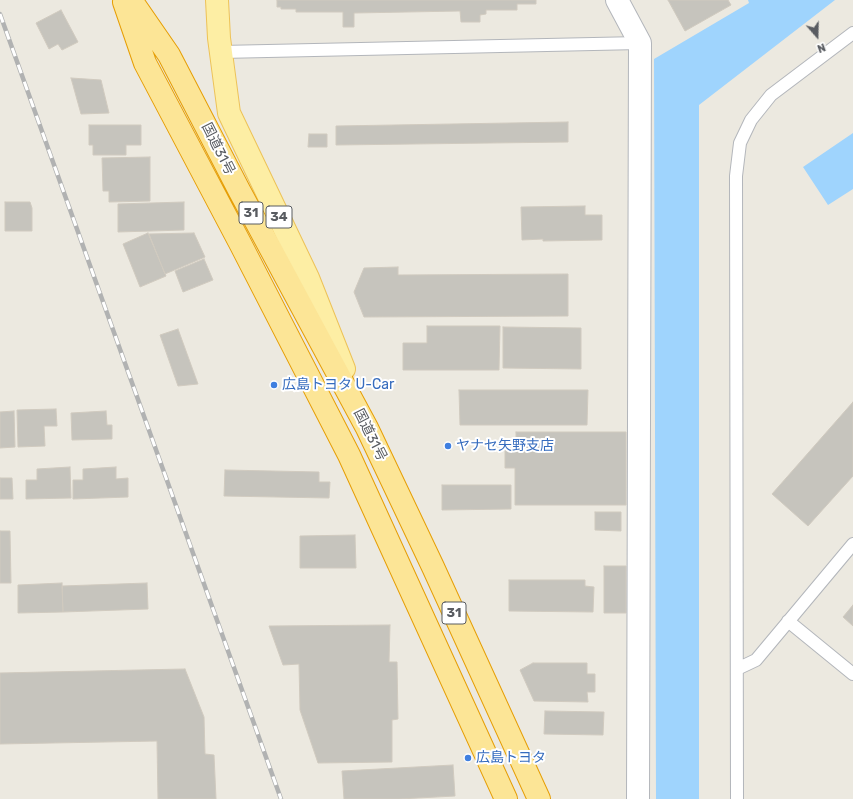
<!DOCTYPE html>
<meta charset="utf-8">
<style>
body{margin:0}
#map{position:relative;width:853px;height:799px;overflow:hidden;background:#ece9e0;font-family:Rubik,sans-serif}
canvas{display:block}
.north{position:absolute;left:797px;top:16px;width:40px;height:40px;-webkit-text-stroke:3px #fff;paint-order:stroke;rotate:160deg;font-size:11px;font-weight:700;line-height:16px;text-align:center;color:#595c61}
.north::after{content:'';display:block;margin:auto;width:14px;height:18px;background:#595c61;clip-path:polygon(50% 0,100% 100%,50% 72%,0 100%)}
</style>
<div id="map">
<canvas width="853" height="799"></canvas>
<div class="north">N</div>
</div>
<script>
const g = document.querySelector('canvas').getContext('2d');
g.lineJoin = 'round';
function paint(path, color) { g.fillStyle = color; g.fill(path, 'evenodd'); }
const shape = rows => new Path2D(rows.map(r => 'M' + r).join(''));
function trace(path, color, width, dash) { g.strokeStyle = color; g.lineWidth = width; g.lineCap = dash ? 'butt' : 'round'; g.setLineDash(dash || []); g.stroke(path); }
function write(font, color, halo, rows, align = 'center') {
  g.font = font + ' Rubik,"Noto Sans JP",sans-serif'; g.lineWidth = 4; g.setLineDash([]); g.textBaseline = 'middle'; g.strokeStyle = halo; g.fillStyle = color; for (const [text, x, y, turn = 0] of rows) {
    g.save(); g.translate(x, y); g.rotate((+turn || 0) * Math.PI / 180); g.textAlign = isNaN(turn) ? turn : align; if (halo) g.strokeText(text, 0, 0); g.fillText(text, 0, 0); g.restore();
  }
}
const water = shape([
 [748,0,835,0,699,105,699,799,656,799,654,59,749,3],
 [853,133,853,189,828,205,803,167]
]);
const building = shape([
 [277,0,536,0,536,4,517,4,517,10,486,10,486,14,480,15,480,22,461,22,460,11,354,13,354,27,343,27,343,12,296,12,296,9,281,9,281,7,277,7,277,0],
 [668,0,728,0,731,5,685,31,668,0],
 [61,10,78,42,62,50,58,44,49,49,36,23,61,10],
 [71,78,101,80,109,113,81,114,71,78],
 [568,122,568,142,336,145,336,126,568,122],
 [89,125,141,125,141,145,126,145,126,155,93,155,93,145,89,145,89,125],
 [309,134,327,134,327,147,308,147,309,134],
 [150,157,150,201,109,202,109,191,103,191,102,158,150,157],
 [5,202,30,202,32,208,32,231,5,231,5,202],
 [184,202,184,230,118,232,118,204,184,202],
 [585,206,585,215,602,215,602,240,543,241,543,239,522,240,521,207,585,206],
 [148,233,166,276,140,287,123,244,148,233],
 [194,233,205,257,165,274,149,234,194,233],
 [204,259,213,280,183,292,175,271,204,259],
 [398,267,398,275,568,274,568,316,364,317,354,292,364,268,398,267],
 [427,326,500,326,499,370,403,370,403,343,427,343,427,326],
 [503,327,581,328,581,369,503,368,503,327],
 [178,329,198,384,178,386,160,335,178,329],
 [459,390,588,390,587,425,460,425,459,390],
 [853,402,853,476,808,526,772,494,853,402],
 [56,409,57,426,44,426,45,446,18,447,17,410,56,409],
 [14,411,15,447,0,448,0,412,14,411],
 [106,411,107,425,112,425,112,439,72,440,71,413,106,411],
 [516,432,626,432,626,505,515,505,515,468,505,468,505,442,516,442,516,432],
 [70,467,71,498,26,499,26,480,37,480,37,469,70,467],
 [116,467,116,479,128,478,128,497,73,499,73,480,83,480,83,469,116,467],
 [225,470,319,472,319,482,330,482,329,498,224,496,225,470],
 [0,478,12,478,13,499,0,499,0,478],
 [442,485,511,485,511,509,442,510,442,485],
 [595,512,621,512,621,531,595,530,595,512],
 [0,531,10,531,11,583,0,583,0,531],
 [355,535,356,568,300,568,300,536,355,535],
 [604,566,626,566,626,613,604,613,604,566],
 [509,580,585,580,585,586,594,587,593,612,509,611,509,580],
 [62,583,63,612,18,613,18,585,62,583],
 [147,583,148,609,63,612,62,586,147,583],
 [853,605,853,626,843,617,853,605],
 [390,625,389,662,397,662,398,719,392,720,392,762,318,763,300,710,299,664,283,665,269,626,390,625],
 [533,663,587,663,587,674,595,674,595,692,587,692,588,702,534,701,520,670,533,663],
 [185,669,204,717,205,754,214,755,216,799,158,799,157,741,0,744,0,673,185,669],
 [545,711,604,712,603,735,544,734,545,711],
 [453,765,455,796,399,799,344,799,342,771,453,765]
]);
const service = shape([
 [221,52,640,43],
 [788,621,853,674],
 [737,669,756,660,853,544],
 [737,799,736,176,740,143,751,120,771,95,853,33]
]);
const minor = shape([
 [617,0,640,43,638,799]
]);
const primary = shape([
 [217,0,219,38,229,113,308,278,344,369]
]);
const trunk = shape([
 [131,0,169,55,239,190,367,428,433,567,539,799],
 [124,2,145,63,241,245,349,455,506,799]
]);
const rail = shape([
 [0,14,281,799]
]);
const markers = [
 [274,385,4,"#3f7fe0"],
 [448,446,4,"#3f7fe0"],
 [468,758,4,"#3f7fe0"]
];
const shields = [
 [251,213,24],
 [279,217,26],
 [454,613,24]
];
const shieldNames = [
 ["31",251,213],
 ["34",279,217],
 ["31",454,613]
];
const streetNames = [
 ["国道31号",218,149,63],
 ["国道31号",370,435,63]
];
const shopNames = [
 ["広島トヨタ U-Car",282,385],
 ["ヤナセ矢野支店",456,446],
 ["広島トヨタ",476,758]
];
paint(water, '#9fd4fd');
paint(building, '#c6c4bd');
trace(building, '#d0cabf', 1);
trace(service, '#b3b6bb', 14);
trace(minor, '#b3b6bb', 24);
trace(primary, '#edc257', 24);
trace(trunk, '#e69e05', 24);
trace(service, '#fff', 12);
trace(minor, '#fff', 22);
trace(primary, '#fdeea4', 22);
trace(trunk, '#fce596', 22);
trace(rail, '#b1b2b2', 4.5);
trace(rail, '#fff', 3, [9]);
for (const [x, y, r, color] of markers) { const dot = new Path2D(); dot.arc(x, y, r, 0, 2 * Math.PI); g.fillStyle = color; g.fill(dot); trace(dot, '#fff', 1.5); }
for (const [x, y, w] of shields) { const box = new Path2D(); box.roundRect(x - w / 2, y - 11, w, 22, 3); g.fillStyle = '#fff'; g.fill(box); trace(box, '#595c61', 1); }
write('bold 13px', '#595c61', null, shieldNames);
write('14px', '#595c61', '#fff', streetNames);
write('14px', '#366cbe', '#fff', shopNames, 'left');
</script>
